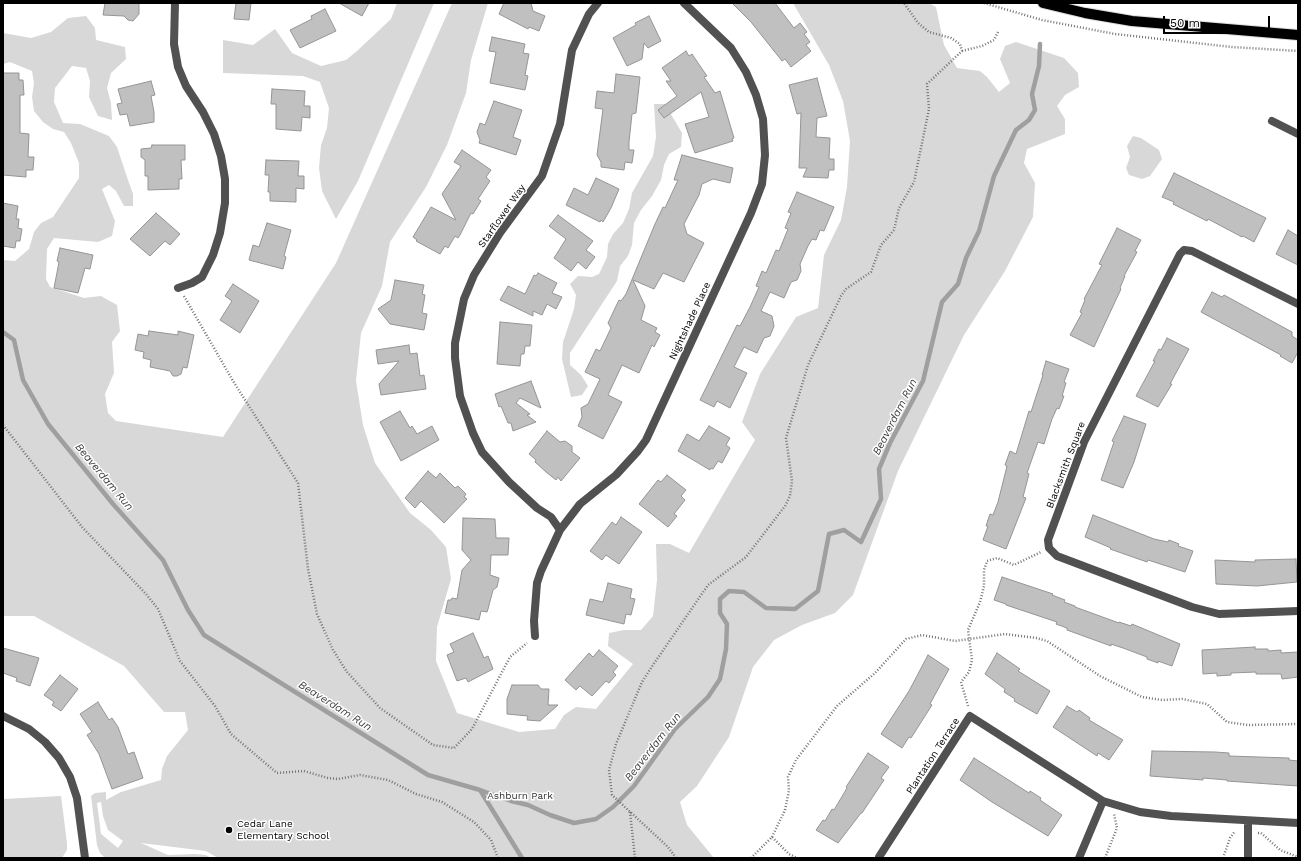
<!DOCTYPE html>
<style>
body{margin:0}
#map{position:relative;width:1301px;height:861px;overflow:hidden;background:#fff;font-family:"Work Sans",sans-serif}
canvas{display:block}
.frame{position:absolute;inset:0;border:4px solid #000;pointer-events:none}
.scale{position:absolute;left:1163px;top:16px;width:107px;height:18px;box-sizing:border-box;border:2px solid #000;border-top:0;padding-left:5px;font-size:12px;line-height:14px;white-space:nowrap;color:#000;-webkit-text-stroke:3px #fff;paint-order:stroke}
</style>
<div id="map">
<canvas width="1301" height="861"></canvas>
<div class="frame"></div>
<div class="scale">50 m</div>
</div>
<script>
const g = document.querySelector('canvas').getContext('2d');
g.lineJoin = 'round';
function paint(path, color) { g.fillStyle = color; g.fill(path, 'evenodd'); }
const shape = rows => new Path2D(rows.map(r => 'M' + r).join(''));
function trace(path, color, width, dash) { g.strokeStyle = color; g.lineWidth = width; g.lineCap = dash ? 'butt' : 'round'; g.setLineDash(dash || []); g.stroke(path); }
function write(font, color, halo, rows, align = 'center') {
  g.font = font + ' "Work Sans",sans-serif'; g.lineWidth = 3; g.setLineDash([]); g.textBaseline = 'middle'; g.strokeStyle = halo; g.fillStyle = color; for (const [text, x, y, turn = 0] of rows) {
    g.save(); g.translate(x, y); g.rotate((+turn || 0) * Math.PI / 180); g.textAlign = isNaN(turn) ? turn : align; if (halo) g.strokeText(text, 0, 0); g.fillText(text, 0, 0); g.restore();
  }
}
const green = shape([
 [397,3,434,3,358,181,336,219,322,191,319,168,321,145,327,128,329,108,320,82,303,76,223,73,223,40,253,45,275,29,292,53,321,66,346,60,357,51,391,19],
 [452,3,488,3,471,60,466,93,447,145,426,187,390,242,382,286,361,333,356,381,363,425,375,463,410,513,431,530,446,547,451,579,437,627,436,661,457,713,519,732,555,729,564,715,576,707,596,709,633,664,608,646,609,633,624,630,641,630,653,616,657,580,656,544,670,544,689,553,755,440,742,422,760,374,796,317,818,308,824,255,841,220,847,187,850,141,843,101,829,65,793,3,929,3,936,7,944,45,957,68,980,71,987,77,999,92,1010,83,1000,59,1005,46,1016,42,1064,58,1078,73,1079,87,1065,95,1057,106,1065,119,1065,134,1027,149,1024,163,1035,183,1033,217,1005,271,964,335,898,471,853,595,835,613,802,625,774,640,753,667,729,737,697,786,680,802,687,825,714,858,218,858,206,851,141,843,168,855,195,854,206,855,211,858,105,858,100,853,97,845,91,796,95,793,106,792,106,800,121,792,161,780,162,769,167,756,188,730,185,712,164,712,124,666,34,616,3,616,3,260,15,261,29,249,34,232,41,223,53,217,79,178,79,163,71,143,64,132,53,129,43,122,34,111,32,97,34,83,32,71,10,62,3,64,3,33,31,38,51,32,68,18,86,16,95,28,96,40,125,47,126,59,111,73,107,88,111,103,112,120,98,116,89,97,90,81,86,68,72,66,55,88,54,102,63,123,80,124,109,136,117,147,128,180,133,194,133,206,124,206,116,191,109,185,102,189,115,221,112,236,98,242,54,238,47,249,46,279,50,287,84,298,101,296,117,305,120,331,112,342,114,373,105,394,108,413,116,421,223,437,336,263],
 [101,802,103,816,108,830,123,841,118,848,101,834,97,803],
 [654,104,665,104,682,133,681,147,669,154,664,165,661,180,652,196,641,210,634,223,632,245,628,256,620,266,617,281,570,353,570,365,581,375,588,386,582,395,571,397,562,359,563,342,574,309,576,295,570,284,578,276,592,277,599,274,607,257,608,244,613,234,623,223,629,209,632,193,653,156,656,137],
 [1133,136,1141,138,1159,150,1162,159,1150,176,1142,179,1129,175,1126,168,1130,157,1127,146],
 [61,796,67,843,67,850,62,858,3,858,3,799]
]);
const stream = shape([
 [3,332,14,340,23,380,48,424,113,504,163,560,188,610,204,635,428,775,480,790,511,801,528,805,550,815,574,823,596,819,613,807,634,786,675,729,708,697,720,679,726,649,727,624,720,613,720,599,729,591,744,592,766,608,795,609,818,591,829,534,844,530,861,542,881,499,879,469,890,443,923,381,942,302,958,284,966,258,979,231,994,176,1016,130,1029,120,1035,110,1032,94,1039,66,1040,44],
 [480,790,522,858]
]);
const building = shape([
 [105,3,139,3,139,14,133,21,128,20,124,16,103,15,105,3],
 [236,3,251,3,249,20,234,19,236,3],
 [339,3,369,3,362,16,339,3],
 [504,3,531,3,533,11,545,16,539,31,529,27,528,29,499,14,504,3],
 [732,3,775,3,794,28,800,23,807,32,804,34,810,42,806,45,811,51,791,67,785,59,782,61,751,22,732,3],
 [325,9,336,31,300,48,290,30,312,19,311,16,325,9],
 [649,16,661,41,648,48,644,43,642,59,627,66,613,38,636,25,635,23,649,16],
 [492,37,525,44,523,53,529,54,525,75,528,76,525,90,490,83,496,52,489,51,492,37],
 [686,51,689,56,692,54,698,63,707,76,704,77,715,93,720,91,734,138,732,139,733,141,695,153,685,124,709,117,701,92,664,118,658,110,677,96,666,81,671,81,662,68,686,51],
 [3,73,19,73,19,80,23,80,24,95,20,95,20,133,29,134,28,157,34,157,33,170,26,170,26,177,3,175,3,73],
 [616,74,640,77,636,113,632,114,629,142,629,150,634,150,632,163,625,162,624,170,601,167,601,162,597,155,603,109,595,108,597,91,614,93,616,74],
 [817,78,827,116,817,118,816,137,830,138,829,159,834,159,834,170,829,170,828,178,803,177,807,168,799,168,801,113,797,114,789,85,817,78],
 [151,81,155,95,151,96,154,112,154,122,130,126,127,114,120,115,117,104,122,103,118,89,151,81],
 [272,89,305,91,304,106,310,106,310,118,302,117,301,131,276,129,276,104,271,104,272,89],
 [494,101,522,110,513,137,521,140,516,155,479,143,480,140,477,132,480,123,485,125,494,101],
 [152,145,185,145,185,160,181,160,182,179,179,179,179,189,148,190,148,176,145,176,145,160,141,157,141,149,151,148,152,145],
 [462,150,491,170,486,177,490,181,478,199,481,201,473,214,471,213,460,235,458,238,455,236,448,248,445,246,440,254,416,241,417,240,413,237,431,207,456,220,442,194,461,166,454,162,462,150],
 [682,155,733,168,730,183,713,179,702,184,699,195,684,224,687,234,704,243,684,282,663,273,654,289,633,280,645,306,641,320,657,328,655,332,660,335,654,347,652,345,651,347,639,373,622,365,608,395,622,402,603,439,578,426,582,417,581,408,588,404,600,379,585,372,596,349,600,351,611,328,608,323,619,300,621,301,626,294,655,224,663,207,665,208,678,180,674,180,682,155],
 [266,160,299,161,298,176,304,176,304,189,296,188,296,202,270,201,270,192,268,192,269,175,265,175,266,160],
 [1174,173,1266,218,1254,242,1243,236,1242,237,1208,219,1207,221,1173,204,1174,202,1162,197,1174,173],
 [596,178,619,189,611,208,603,222,601,220,600,222,566,205,574,188,588,195,596,178],
 [797,192,834,207,824,231,820,230,816,240,812,239,808,246,800,264,801,271,797,280,791,282,784,298,770,292,761,311,772,316,774,326,770,336,764,338,757,353,744,347,734,367,747,373,730,408,717,401,714,407,700,400,737,325,740,326,750,307,759,287,756,286,762,271,766,273,776,250,779,251,788,229,785,228,791,213,788,212,797,192],
 [3,203,18,206,16,219,19,219,18,228,22,229,20,241,16,241,15,248,3,246,3,203],
 [156,213,180,234,170,245,165,241,150,256,130,239,156,213],
 [558,215,593,241,586,250,595,257,586,269,578,262,571,271,554,258,566,239,549,226,558,215],
 [267,223,291,230,284,256,286,257,283,269,249,260,253,245,259,247,267,223],
 [1117,228,1141,240,1135,251,1137,252,1124,276,1125,276,1120,288,1121,289,1094,347,1070,335,1082,313,1080,312,1085,300,1084,299,1102,265,1099,264,1117,228],
 [1288,230,1298,236,1298,265,1276,254,1288,230],
 [60,248,93,255,90,269,85,268,78,293,54,288,59,262,57,261,60,248],
 [538,273,557,283,552,293,562,297,556,309,547,304,542,315,533,311,533,316,500,300,508,286,525,294,534,275,536,276,538,273],
 [395,280,424,285,422,294,425,295,422,313,427,314,424,330,390,324,378,309,391,300,395,280],
 [233,284,259,301,240,333,220,320,232,301,225,296,233,284],
 [1212,292,1222,297,1224,295,1292,332,1292,336,1298,340,1298,352,1292,363,1280,356,1281,355,1201,312,1212,292],
 [500,322,532,325,530,346,525,346,524,354,521,354,520,366,497,364,500,322],
 [149,331,178,335,178,331,194,335,187,368,183,367,181,374,177,376,173,376,170,371,150,367,151,360,143,358,144,352,135,350,138,334,148,336,149,331],
 [1167,338,1189,349,1170,384,1172,384,1158,407,1136,396,1155,361,1153,361,1159,349,1161,350,1167,338],
 [409,345,410,354,417,353,420,376,424,375,426,389,381,395,379,384,399,361,378,364,376,350,409,345],
 [1046,361,1069,369,1064,382,1066,383,1062,396,1064,396,1059,409,1057,408,1052,419,1044,444,1038,442,1027,473,1029,474,1023,497,1026,498,1006,549,983,540,988,526,986,526,990,514,993,515,998,502,1007,466,1005,465,1010,451,1016,454,1029,411,1031,412,1043,375,1042,375,1046,361],
 [531,381,541,408,520,398,516,403,530,414,527,415,536,422,513,431,511,423,508,423,501,406,499,407,495,394,531,381],
 [400,411,410,428,412,426,417,434,432,426,439,440,401,461,380,422,400,411],
 [1124,416,1146,424,1134,462,1123,488,1101,480,1114,442,1112,441,1124,416],
 [709,426,730,438,726,445,730,448,722,463,718,461,713,469,711,468,710,470,678,451,687,434,699,441,709,426],
 [547,431,560,442,565,441,572,446,572,452,580,458,561,481,558,477,556,480,546,472,535,462,536,460,529,454,547,431],
 [428,471,436,478,440,473,455,488,458,486,466,494,464,497,467,499,444,523,421,501,415,508,405,498,428,471],
 [667,475,686,490,681,496,685,500,674,514,677,516,668,527,639,504,658,480,661,482,667,475],
 [1093,515,1154,539,1168,542,1169,540,1179,544,1178,546,1193,551,1185,572,1148,560,1147,562,1110,549,1111,548,1085,537,1093,515],
 [621,517,642,532,619,564,606,555,602,560,590,551,612,522,616,525,621,517],
 [463,518,495,519,496,538,509,538,508,555,491,555,490,575,499,578,497,587,493,590,488,609,487,612,481,611,479,620,445,613,448,600,451,600,452,598,457,599,462,570,471,560,462,550,463,518],
 [1296,559,1297,582,1257,586,1216,584,1215,560,1255,562,1255,560,1296,559],
 [1002,577,1053,594,1052,595,1065,600,1064,602,1075,606,1075,607,1119,623,1119,622,1131,626,1132,624,1180,644,1172,666,1158,661,1158,663,1147,659,1147,657,1123,648,1111,644,1111,646,1067,630,1067,628,1056,624,1057,622,1006,605,1006,604,994,600,1002,577],
 [608,583,632,589,630,598,635,599,631,615,626,614,624,624,586,615,590,599,603,602,608,583],
 [473,633,484,658,488,656,493,669,468,682,466,678,457,681,447,655,454,652,450,644,473,633],
 [1255,647,1255,649,1268,649,1268,651,1281,650,1281,653,1298,652,1298,677,1282,679,1281,674,1256,674,1256,672,1231,673,1231,675,1217,676,1217,673,1203,674,1202,650,1255,647],
 [3,648,39,658,30,686,16,681,17,678,3,673,3,648],
 [599,650,618,666,613,672,616,675,609,683,606,681,592,696,580,686,576,690,565,680,589,653,593,657,599,650],
 [997,653,1020,669,1018,671,1050,691,1037,714,1014,701,1015,699,1004,692,1005,689,985,674,997,653],
 [928,655,949,669,930,704,932,705,911,738,909,737,902,748,881,734,909,691,928,655],
 [60,675,78,689,61,711,52,705,54,702,44,695,60,675],
 [512,685,538,685,541,689,549,689,548,705,558,705,540,721,527,720,528,716,507,714,507,699,512,685],
 [98,702,109,720,112,718,118,727,128,754,134,752,143,778,112,789,99,754,87,735,92,732,80,714,98,702],
 [1067,706,1077,712,1079,710,1090,718,1089,720,1123,740,1109,760,1098,753,1097,756,1053,727,1067,706],
 [1152,751,1215,752,1229,753,1229,756,1289,758,1289,760,1298,761,1298,786,1227,781,1227,780,1203,778,1203,780,1150,776,1152,751],
 [868,753,889,767,881,778,884,780,862,813,861,813,838,843,816,830,823,820,825,821,832,809,834,810,847,788,846,787,868,753],
 [974,758,1029,793,1030,791,1041,798,1040,800,1062,815,1048,836,992,802,960,780,974,758]
]);
const path = shape([
 [984,3,1042,20,1115,34,1232,47,1298,51],
 [962,51,982,46,994,40,998,32],
 [184,296,233,381,298,483,308,569,317,614,333,650,347,672,380,708,433,745,454,748,472,729,510,657,527,643],
 [3,425,82,527,146,594,158,609,180,661,215,706,231,734,277,773,304,771,328,778,338,779,360,775,388,780,416,794,442,802,474,822,491,840,498,858],
 [968,706,961,682,969,672,972,660,968,630,980,602,984,586,984,570,987,561,997,558,1014,565,1041,552],
 [630,812,635,858],
 [1258,833,1261,833,1280,850,1298,857],
 [772,837,785,810,789,791,788,777,796,760,837,706,875,673,906,639,922,635,955,641,1005,634,1036,638,1047,641,1100,676,1142,697,1162,700,1182,699,1207,704,1227,722,1248,725,1298,724],
 [66,858,66,857],
 [676,858,668,847,612,795,609,770,616,744,642,682,653,665,708,585,746,557,785,506,790,496,792,481,786,438,808,365,841,296,846,289,871,272,881,245,894,230,899,208,914,182,929,109,927,84,962,51,960,44,951,38,929,32,918,23,904,3],
 [751,858,772,837,789,854,797,858],
 [1105,858,1117,828,1114,814],
 [1223,858,1230,838,1235,831]
]);
const service = shape([
 [1272,121,1298,134]
]);
const minor = shape([
 [175,3,174,44,178,67,186,86,203,112,214,134,221,156,225,179,225,203,220,233,213,255,202,277,192,283,178,288],
 [1298,304,1192,251,1184,250,1180,254,1084,442,1048,540,1049,548,1057,556,1192,607,1219,614,1298,611],
 [560,530,551,517,537,508,509,482,482,452,473,433,460,396,455,358,455,343,464,299,474,275,500,233,542,176,560,124,572,50,589,14,598,3],
 [535,636,534,621,537,583,541,571,560,530,580,504,616,475,638,451,646,440,751,213,762,184,765,155,763,119,756,95,746,72,731,48,684,3],
 [3,716,29,729,45,742,59,758,70,777,77,798,85,858],
 [1103,801,1140,812,1171,816,1298,823],
 [1248,821,1248,858],
 [880,858,879,857,970,716,1103,801,1079,858]
]);
const primary = shape([
 [1043,3,1085,13,1132,21,1298,35]
]);
const markers = [
 [229,830,4,"#000"]
];
const streetNames = [
 ["Starflower Way",502,216,-55],
 ["Nightshade Place",690,321,-65],
 ["Blacksmith Square",1066,465,-69],
 ["Plantation Terrace",933,756,-57]
];
const parkNames = [
 ["Ashburn Park",520,796]
];
const poiNames = [
 ["Cedar Lane",237,824],
 ["Elementary School",237,836]
];
const waterNames = [
 ["Beaverdam Run",895,417,-63],
 ["Beaverdam Run",104,477,50],
 ["Beaverdam Run",335,706,32],
 ["Beaverdam Run",653,747,-52]
];
paint(green, '#d8d8d8');
trace(stream, '#9f9f9f', 4.5);
paint(building, '#c0c0c0');
trace(building, '#959595', 1);
trace(primary, '#dbdbdb', 12);
trace(path, '#737373', 2.5, [1, 2]);
trace(service, '#515151', 8);
trace(minor, '#515151', 8);
trace(primary, '#000', 10);
for (const [x, y, r, color] of markers) { const dot = new Path2D(); dot.arc(x, y, r, 0, 2 * Math.PI); g.fillStyle = color; g.fill(dot); trace(dot, '#fff', 1.5); }
write('10px', '#000', '#fff', streetNames);
write('10px', '#2f2f2f', '#fff', parkNames);
write('10px', '#000', '#fff', poiNames, 'left');
write('italic 11px', '#404040', '#fff', waterNames);
</script>
